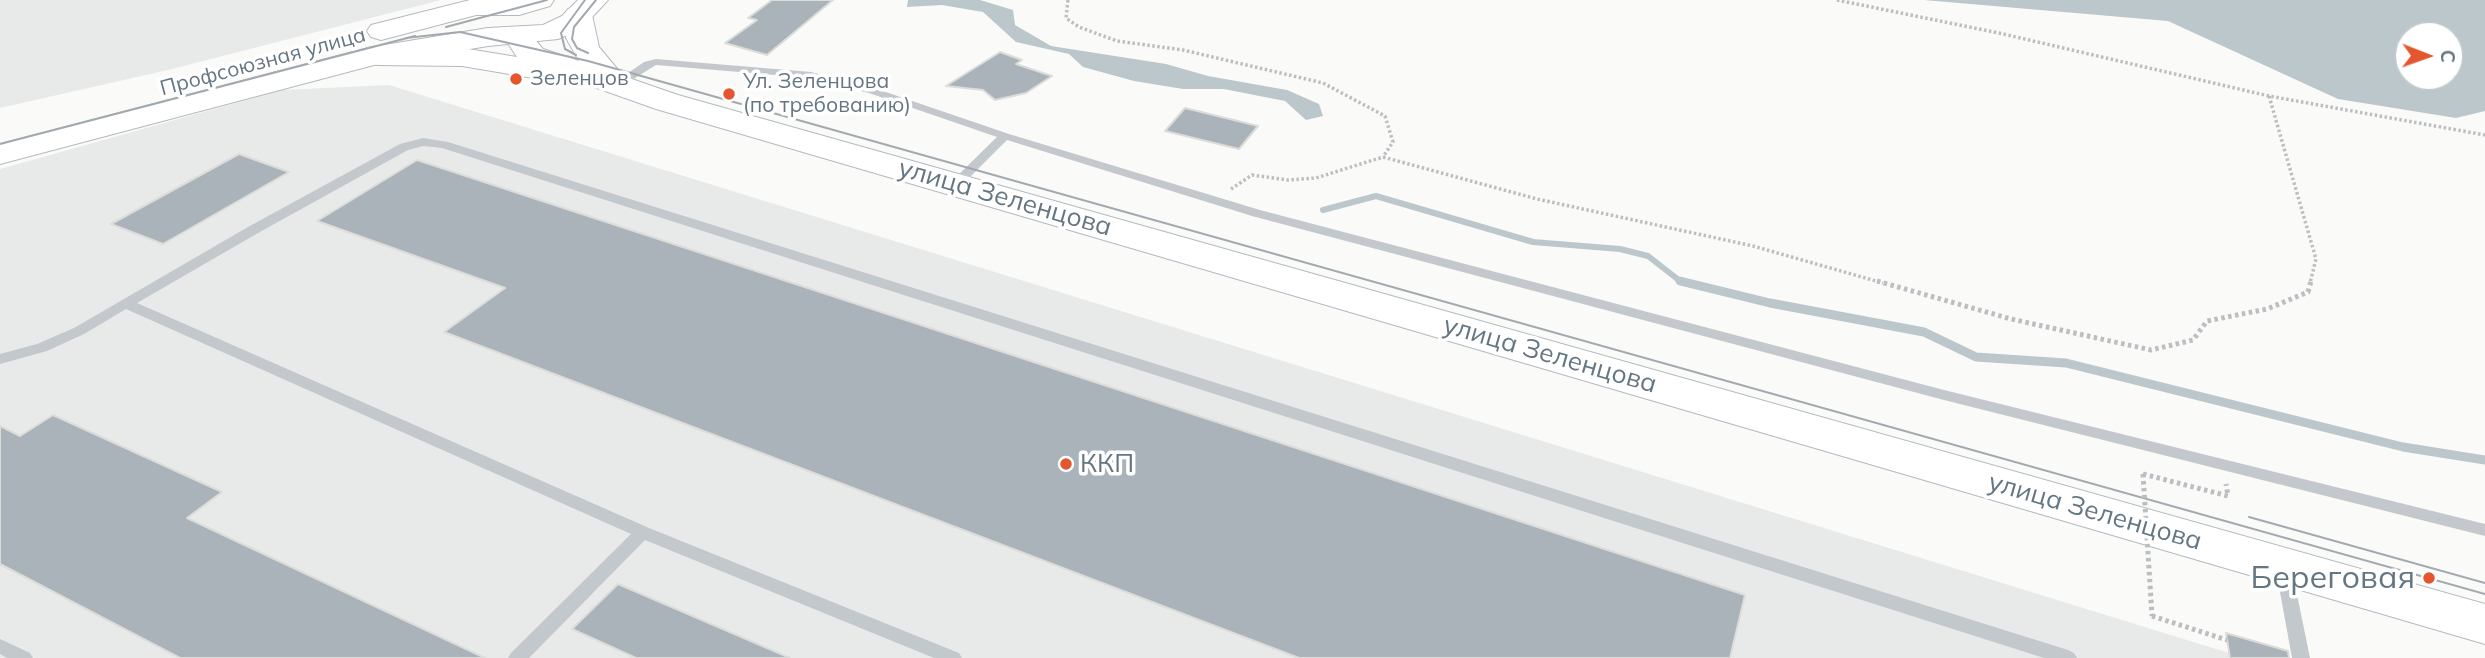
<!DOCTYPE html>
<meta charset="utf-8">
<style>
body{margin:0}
#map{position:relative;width:2485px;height:658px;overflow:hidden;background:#fafaf8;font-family:Mulish,sans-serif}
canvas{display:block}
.north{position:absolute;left:2394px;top:21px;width:70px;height:70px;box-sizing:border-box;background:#fff;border:2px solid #c1c8cd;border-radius:50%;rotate:91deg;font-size:19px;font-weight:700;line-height:28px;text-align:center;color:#657683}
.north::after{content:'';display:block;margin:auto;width:24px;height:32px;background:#e4572e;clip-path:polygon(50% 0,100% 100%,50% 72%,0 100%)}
</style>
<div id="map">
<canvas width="2485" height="658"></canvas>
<div class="north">С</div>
</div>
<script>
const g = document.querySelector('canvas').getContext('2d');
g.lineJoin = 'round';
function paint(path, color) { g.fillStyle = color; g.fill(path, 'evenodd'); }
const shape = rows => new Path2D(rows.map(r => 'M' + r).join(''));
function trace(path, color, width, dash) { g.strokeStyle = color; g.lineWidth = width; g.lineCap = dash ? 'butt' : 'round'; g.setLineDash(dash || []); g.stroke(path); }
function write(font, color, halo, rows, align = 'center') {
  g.font = font + ' Mulish,sans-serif'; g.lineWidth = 7; g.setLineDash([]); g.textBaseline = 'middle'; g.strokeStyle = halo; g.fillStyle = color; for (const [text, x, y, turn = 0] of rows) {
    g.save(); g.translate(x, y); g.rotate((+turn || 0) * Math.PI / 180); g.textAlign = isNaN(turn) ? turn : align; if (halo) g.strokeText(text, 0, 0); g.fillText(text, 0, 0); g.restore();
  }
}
const built = shape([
 [0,0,441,0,168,70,0,108],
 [389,85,2229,653,2227,633,2281,649,2282,658,0,658,0,169,282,90]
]);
const water = shape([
 [908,0,980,0,1013,10,1015,25,1051,46,1166,64,1208,76,1287,90,1319,104,1323,116,1306,120,1285,101,1224,89,1183,89,1134,81,1083,67,1069,54,1016,42,983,12,942,5,907,7],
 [1924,0,2485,0,2485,111,2456,118,2338,99,2168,21],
 [2450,35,2450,77,2408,77,2408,35]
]);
const streamFar1 = shape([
 [1323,210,1376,196,1533,242,1620,249,1648,256,1680,281,1687,283]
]);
const stream = shape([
 [1680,281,1770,303,1924,332,1976,357,2066,363,2403,447,2485,460]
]);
const building = shape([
 [772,0,833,0,767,55,725,43,757,20,748,18,772,0],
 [1000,52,1022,60,1016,64,1052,76,1026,93,995,100,983,90,946,86,1000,52],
 [1185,108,1258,126,1239,149,1165,131,1185,108],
 [239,154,289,172,163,244,111,224,239,154],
 [417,160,1745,595,1730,658,1299,658,444,332,505,288,317,221,417,160],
 [53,415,222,492,187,518,485,658,180,658,0,564,0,426,20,436,53,415],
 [618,584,790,658,636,658,572,629,618,584],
 [2226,633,2288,651,2289,658,2230,658,2226,633]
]);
const pathFar1 = shape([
 [1068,0,1066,18,1079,27,1117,41,1183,50,1323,83,1385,116,1393,142,1383,157],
 [1837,0,1999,33,2269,96,2485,135],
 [2269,96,2316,259,2310,283],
 [1231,189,1252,175,1288,180,1316,178,1383,157,1537,199,1753,246,1883,283]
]);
const path = shape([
 [1877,281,2011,319,2151,350,2193,340,2207,321,2267,309,2308,292,2311,281],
 [2143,474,2228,496,2226,484],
 [2152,616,2227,640]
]);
const lane = shape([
 [656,59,811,72,877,89,1009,134,1260,210,1944,390,2485,524,2485,536,1944,400,1252,216,1007,140,960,187,952,187,950,184,952,181,997,137,869,93,811,78,656,65,619,88,615,89,609,86,644,62,656,59],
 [423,138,448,142,2068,650,2074,653,2077,658,2044,658,442,148,423,146,408,150,258,233,137,303,649,528,959,653,962,658,934,658,645,540,529,658,508,658,511,653,631,534,126,309,84,334,47,351,0,364,0,354,37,344,74,328,248,227,400,144,423,138],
 [2284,563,2290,565,2292,570,2310,658,2292,658,2276,570,2278,565,2284,563],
 [0,639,30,653,33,658,7,658,0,654,0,639]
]);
const secondary = shape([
 [578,7,588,9,592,15,599,47,623,76,678,95,2485,604,2485,644,656,109,563,76,551,81,462,66,378,65,368,62,363,56,368,50,378,47,462,48,517,57,503,36,507,30,517,27,527,30,543,49,579,61,566,38,564,15,568,9,578,7]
]);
const primary = shape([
 [554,0,550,6,519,15,476,15,381,40,371,37,367,31,371,25,470,0,554,0],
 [578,0,608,0,582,28,558,39,488,46,374,65,0,164,0,144,372,47,488,28,543,25,562,16,578,0]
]);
const tram = shape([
 [446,27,547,0],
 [406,38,460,32,588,61,2485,594],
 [588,53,577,48,572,39,574,27,596,0],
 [576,55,565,49,561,33,585,0],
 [0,144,415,36],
 [2249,517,2485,583]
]);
const pathBridge = shape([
 [2143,474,2152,616]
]);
const markers = [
 [516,79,7,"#e4572e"],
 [729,94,7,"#e4572e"],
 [1066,464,7,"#e4572e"],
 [2429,578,7,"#e4572e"]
];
const farStreetnames = [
 ["Профсоюзная улица",263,62,-15]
];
const farPoinames = [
 ["Зеленцов",530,79],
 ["Ул. Зеленцова",743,82],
 ["(по требованию)",743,106]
];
const streetNames = [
 ["улица Зеленцова",1005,198,16],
 ["улица Зеленцова",1550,355,16],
 ["улица Зеленцова",2095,512,16]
];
const poiNames = [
 ["ККП",1080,464]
];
const nearPoinames = [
 ["Береговая",2415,578]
];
paint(built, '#e8e9e9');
paint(water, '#bbc7cb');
trace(streamFar1, '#bbc7cb', 6);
trace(stream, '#bbc7cb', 9);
paint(building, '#aab3b9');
trace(building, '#dcdcda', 2);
trace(secondary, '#b3babf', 2);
trace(primary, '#b5babe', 2);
trace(pathFar1, '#bbbfc2', 3.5, [2.5, 2.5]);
trace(path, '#bbbfc2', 5, [3.5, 3.5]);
paint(lane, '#c3c8cc');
paint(secondary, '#fff');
paint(primary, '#fff');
trace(tram, '#a2aab0', 2);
trace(pathBridge, '#bbbfc2', 5, [3.5, 3.5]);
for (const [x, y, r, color] of markers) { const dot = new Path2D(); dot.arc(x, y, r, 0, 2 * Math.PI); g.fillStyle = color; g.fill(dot); trace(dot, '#fff', 2.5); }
write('21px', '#657683', '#fff', farStreetnames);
write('21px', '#657683', '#fff', farPoinames, 'left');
write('26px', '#657683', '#fff', streetNames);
write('26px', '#657683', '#fff', poiNames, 'left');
write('32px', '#657683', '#fff', nearPoinames, 'right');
</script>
